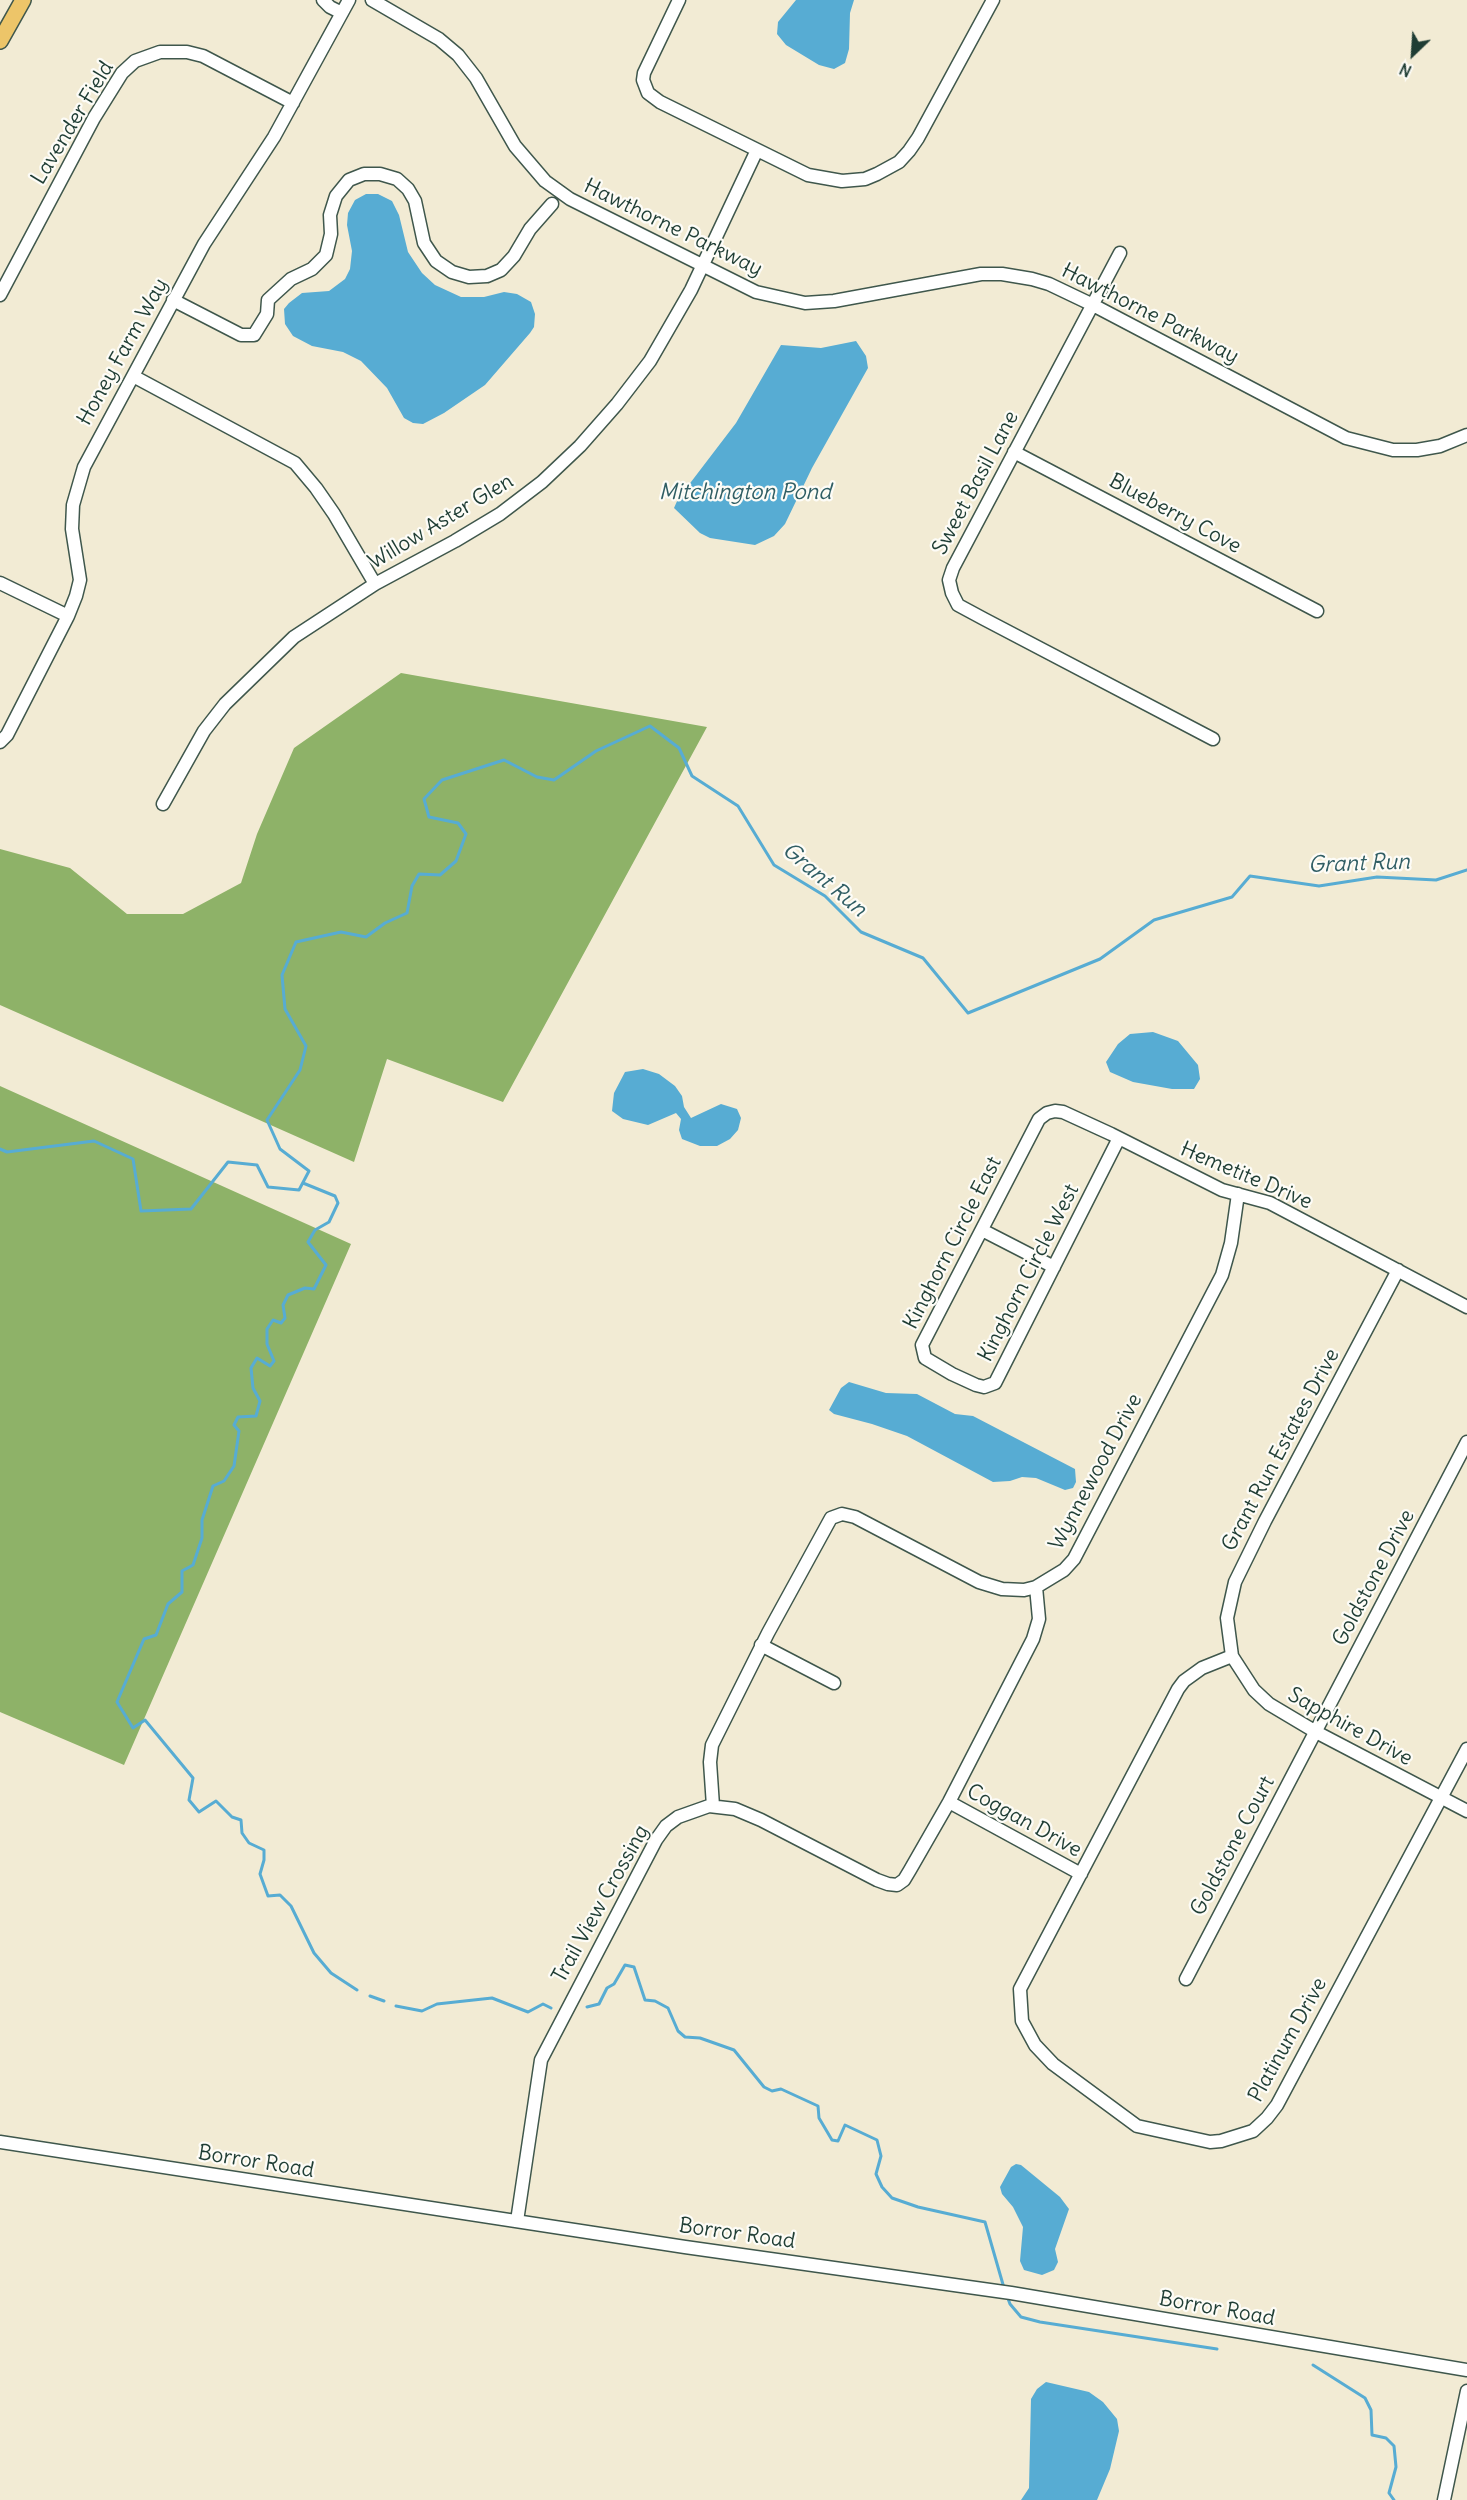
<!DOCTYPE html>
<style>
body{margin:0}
#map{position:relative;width:1467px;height:2500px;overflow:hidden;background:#f2ebd4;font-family:Delius,sans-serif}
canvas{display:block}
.north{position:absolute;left:1383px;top:24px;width:60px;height:60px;-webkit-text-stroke:4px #fdfcf7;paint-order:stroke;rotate:205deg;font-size:16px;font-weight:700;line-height:24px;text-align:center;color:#1f3d34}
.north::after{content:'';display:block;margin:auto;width:21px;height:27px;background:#1f3d34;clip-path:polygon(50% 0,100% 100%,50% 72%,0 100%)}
</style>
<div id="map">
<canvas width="1467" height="2500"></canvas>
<div class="north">N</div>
</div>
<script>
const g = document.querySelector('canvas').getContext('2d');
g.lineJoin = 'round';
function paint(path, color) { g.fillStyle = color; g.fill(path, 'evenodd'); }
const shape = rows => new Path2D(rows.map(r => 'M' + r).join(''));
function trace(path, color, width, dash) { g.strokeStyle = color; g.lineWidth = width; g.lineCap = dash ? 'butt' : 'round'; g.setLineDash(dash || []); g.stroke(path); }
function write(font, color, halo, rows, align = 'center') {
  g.font = font + ' Delius,sans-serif'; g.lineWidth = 4.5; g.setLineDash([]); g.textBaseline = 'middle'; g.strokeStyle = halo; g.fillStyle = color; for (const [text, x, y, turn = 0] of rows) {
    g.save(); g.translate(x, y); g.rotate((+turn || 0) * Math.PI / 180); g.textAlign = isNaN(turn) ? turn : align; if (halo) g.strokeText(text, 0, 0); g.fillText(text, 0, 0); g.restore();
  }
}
const forest = shape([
 [401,673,707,727,503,1102,387,1059,354,1162,0,1005,0,849,70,868,127,914,183,914,241,883,257,834,294,748],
 [0,1086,351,1244,124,1765,0,1712]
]);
const water = shape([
 [796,0,854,0,850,13,849,49,845,63,834,69,819,65,786,45,777,34,778,22],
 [366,194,378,194,392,201,399,215,408,252,422,273,435,285,461,297,484,297,504,292,517,294,531,302,535,314,534,327,530,333,485,385,444,413,423,424,413,423,404,418,387,388,361,361,343,352,312,346,293,336,285,324,284,309,289,303,302,293,329,291,345,279,350,269,352,251,347,225,348,213,355,200],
 [856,341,866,356,868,368,812,468,785,524,774,536,755,545,710,538,700,533,674,508,678,499,736,423,781,345,821,348],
 [1153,1032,1178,1041,1198,1065,1200,1079,1194,1089,1172,1089,1133,1082,1110,1072,1106,1062,1118,1044,1130,1034],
 [643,1069,659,1074,675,1086,682,1096,684,1107,691,1118,721,1104,737,1109,741,1118,738,1130,730,1139,717,1146,700,1146,682,1139,679,1130,681,1119,676,1113,648,1125,623,1119,612,1111,614,1093,625,1072],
 [849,1382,886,1393,917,1394,955,1414,973,1416,1075,1469,1076,1482,1073,1488,1065,1490,1036,1478,1022,1477,1010,1481,993,1482,907,1436,872,1424,834,1414,829,1410,841,1388],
 [1016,2164,1021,2165,1060,2197,1069,2209,1055,2249,1058,2262,1054,2270,1042,2275,1024,2270,1020,2261,1023,2227,1013,2207,1002,2194,1000,2187,1011,2167],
 [1046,2382,1089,2392,1103,2402,1117,2419,1119,2431,1110,2469,1097,2500,1021,2500,1029,2488,1031,2399,1037,2389]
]);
const stream = shape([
 [0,1149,7,1152,94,1141,133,1159,141,1211,191,1209,228,1162,257,1165,268,1187,299,1190,309,1171,280,1149,267,1120,300,1070,306,1046,285,1009,282,975,296,942,341,932,366,937,385,923,407,913,412,886,419,874,440,875,456,861,466,834,458,823,429,817,424,799,442,780,504,760,537,777,554,780,596,751,650,726,679,748,692,776,738,806,774,865,825,896,861,932,923,958,968,1013,1100,959,1154,920,1232,897,1250,876,1319,886,1377,877,1436,880,1467,870],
 [303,1183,335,1196,338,1203,329,1222,315,1230,308,1242,326,1265,314,1289,305,1288,288,1295,283,1305,285,1318,281,1323,273,1320,267,1329,267,1344,274,1361,270,1366,257,1358,251,1368,253,1388,260,1401,256,1416,238,1417,234,1425,239,1431,234,1466,224,1481,213,1486,202,1520,202,1538,193,1565,182,1571,182,1592,168,1604,156,1635,144,1639,117,1702,133,1728,145,1720,193,1778,189,1800,199,1812,216,1801,232,1817,241,1820,242,1833,249,1843,264,1850,264,1860,260,1874,268,1896,280,1895,291,1906,314,1953,331,1973,357,1990],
 [370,1996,384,2001],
 [396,2006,422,2011,437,2004,492,1998,528,2012,543,2004,551,2008],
 [587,2007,599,2004,607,1988,614,1984,625,1965,634,1967,645,2000,655,2001,668,2008,678,2031,685,2037,700,2038,734,2050,764,2087,772,2091,781,2089,818,2106,819,2118,832,2140,838,2141,845,2125,877,2140,881,2156,876,2174,882,2187,892,2198,918,2207,985,2222,1004,2288],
 [1007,2296,1010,2304,1021,2317,1040,2322,1217,2349],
 [1313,2365,1365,2398,1371,2410,1372,2435,1386,2438,1394,2446,1396,2467,1389,2493,1394,2500]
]);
const minor = shape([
 [323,0,330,7,342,13],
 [372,0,439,39,458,55,476,78,515,146,545,181,570,199,756,292,805,303,834,301,981,274,1002,274,1032,279,1049,284,1093,305,1346,438,1393,450,1417,450,1440,446,1467,435],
 [679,0,644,73,643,80,648,93,660,102,808,175,842,181,865,179,877,174,899,162,909,151,918,138,993,0],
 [1120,253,953,568,949,580,952,593,958,605,984,619,1213,739],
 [0,295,94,118,122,73,135,61,160,52,187,52,203,56,293,103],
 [173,300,241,335,254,335,267,314,268,300,291,279,312,269,326,255,331,234,330,215,336,196,349,180,364,174,380,174,397,179,408,189,415,201,424,243,436,261,452,272,469,277,487,276,501,270,514,256,530,229,552,204],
 [133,376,295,463,316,488,334,514,375,584],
 [1014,452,1317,611],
 [0,583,68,616],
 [0,742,7,735,68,616,76,596,80,580,72,529,73,505,84,467,204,244,274,137,349,0],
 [163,804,204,731,225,704,294,637,375,584,455,541,500,514,542,482,580,446,617,404,650,361,691,290,757,150],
 [1119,1138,995,1383,984,1387,976,1385,952,1374,925,1358,922,1345,1039,1119,1047,1113,1055,1111,1063,1112,1111,1134,1222,1190,1270,1203,1467,1307],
 [982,1230,1054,1267],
 [1398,1270,1265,1521,1235,1582,1227,1618,1232,1656,1254,1690,1269,1704,1316,1732,1467,1811],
 [761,1645,834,1683],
 [1232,1656,1202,1668,1184,1681,1178,1689,1020,1989,1022,2021,1035,2045,1053,2064,1137,2126,1210,2142,1221,2141,1253,2131,1267,2118,1277,2105,1467,1749],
 [949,1802,1081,1874],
 [713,1806,710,1762,712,1745,768,1633,831,1518,842,1514,855,1517,979,1582,1002,1589,1024,1590,1036,1587,1064,1570,1074,1559,1222,1275,1231,1243,1238,1194],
 [1186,1979,1467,1442],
 [0,2142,685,2247,1011,2293,1467,2370],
 [517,2221,541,2060,656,1840,666,1826,678,1817,709,1806,735,1809,761,1820,877,1880,888,1884,897,1885,904,1880,910,1870,949,1802,1033,1639,1039,1619,1036,1587],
 [1444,2500,1467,2391]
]);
const major = shape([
 [0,41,23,0]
]);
const streetNames = [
 ["Lavender Field",73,123,-59],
 ["Hawthorne Parkway",673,228,26],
 ["Hawthorne Parkway",1150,314,27],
 ["Honey Farm Way",123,352,-61],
 ["Sweet Basil Lane",976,483,-62],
 ["Blueberry Cove",1175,514,28],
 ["Willow Aster Glen",441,522,-31],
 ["Hemetite Drive",1246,1176,23],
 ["Kinghorn Circle East",953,1243,-63],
 ["Kinghorn Circle West",1029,1273,-63],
 ["Grant Run Estates Drive",1281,1450,-62],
 ["Wynnewood Drive",1096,1472,-62],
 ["Goldstone Drive",1374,1578,-62],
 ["Sapphire Drive",1350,1727,29],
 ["Coggan Drive",1024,1821,29],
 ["Goldstone Court",1233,1846,-62],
 ["Trail View Crossing",601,1904,-61],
 ["Platinum Drive",1288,2040,-61],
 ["Borror Road",256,2162,9],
 ["Borror Road",737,2234,8],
 ["Borror Road",1217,2309,10]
];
const waterNames = [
 ["Mitchington Pond",745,493],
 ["Grant Run",1359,864,-2],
 ["Grant Run",824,880,40]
];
paint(forest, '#8eb268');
paint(water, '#57acd3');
trace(stream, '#57acd3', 3);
trace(minor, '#3f574c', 15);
trace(major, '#3f574c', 18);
trace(minor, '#fff', 12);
trace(major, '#edc569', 15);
write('21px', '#1f3d34', '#fdfcf7', streetNames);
write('italic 22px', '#305e64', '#fdfcf7', waterNames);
</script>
